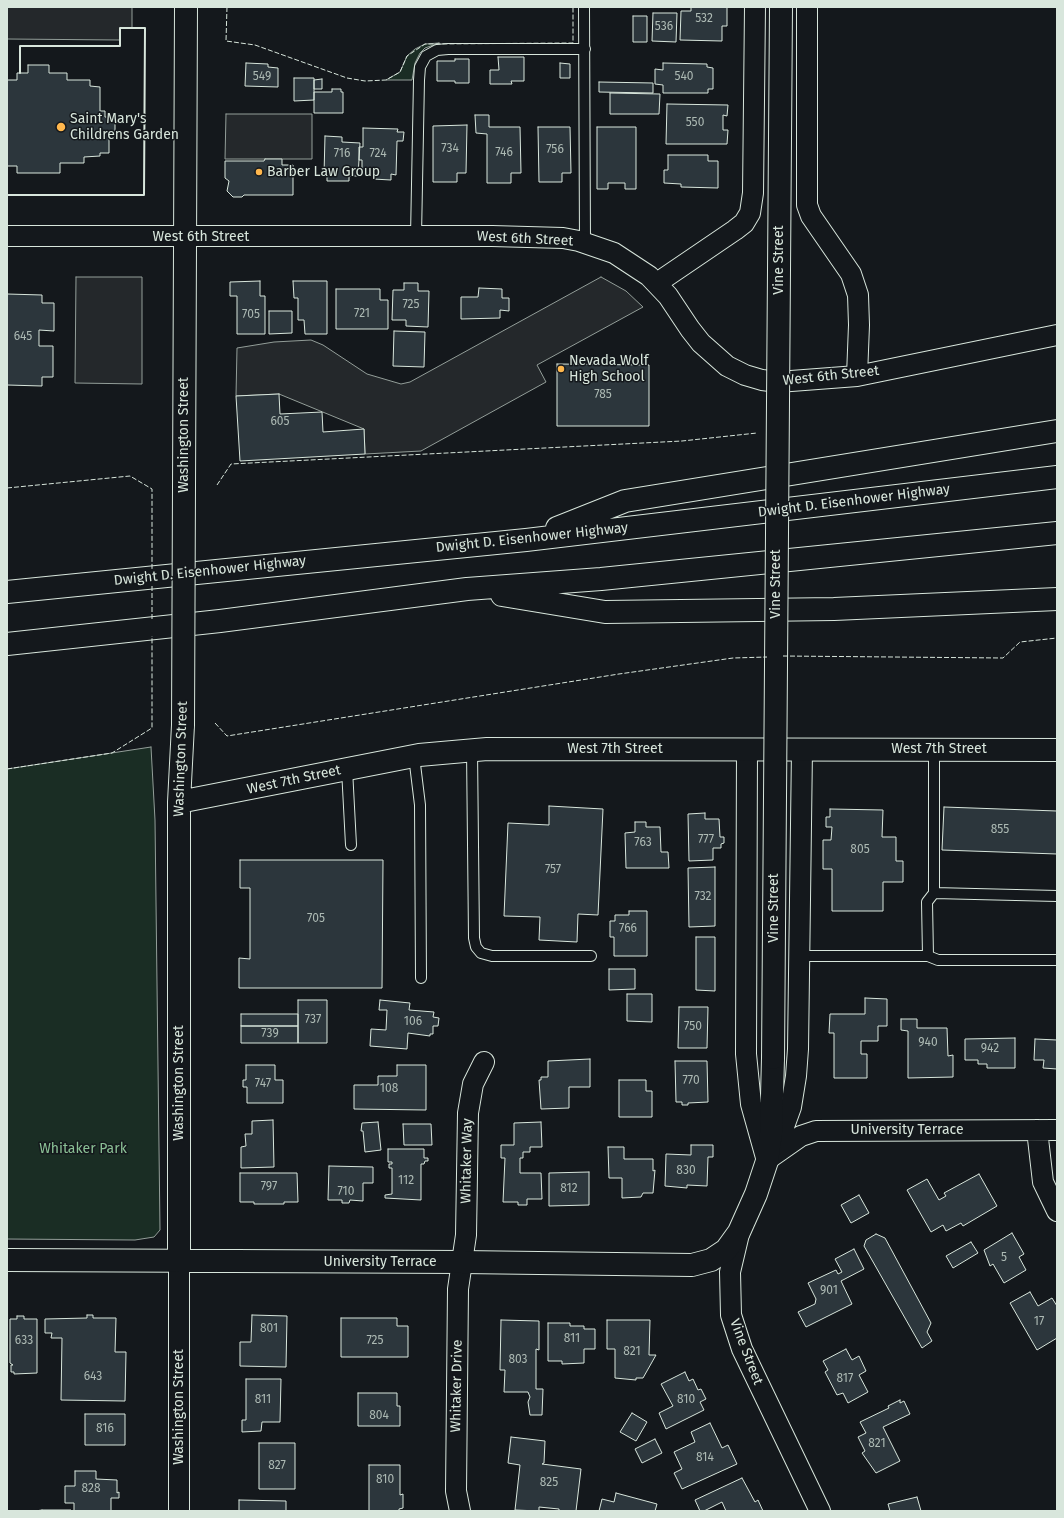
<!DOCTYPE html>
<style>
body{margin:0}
#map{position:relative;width:1064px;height:1518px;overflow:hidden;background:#14181c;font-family:"Fira Sans",sans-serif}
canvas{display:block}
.frame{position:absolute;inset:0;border:8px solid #d8e6dc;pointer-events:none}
</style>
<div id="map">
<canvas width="1064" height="1518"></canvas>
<div class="frame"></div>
</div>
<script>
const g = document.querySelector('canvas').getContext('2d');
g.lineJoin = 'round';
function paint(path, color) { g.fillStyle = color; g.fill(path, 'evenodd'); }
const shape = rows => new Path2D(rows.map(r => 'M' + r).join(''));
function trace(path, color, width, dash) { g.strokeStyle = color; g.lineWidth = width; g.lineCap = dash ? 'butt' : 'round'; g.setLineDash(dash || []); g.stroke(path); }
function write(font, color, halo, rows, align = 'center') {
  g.font = font + ' "Fira Sans",sans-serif'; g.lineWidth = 3; g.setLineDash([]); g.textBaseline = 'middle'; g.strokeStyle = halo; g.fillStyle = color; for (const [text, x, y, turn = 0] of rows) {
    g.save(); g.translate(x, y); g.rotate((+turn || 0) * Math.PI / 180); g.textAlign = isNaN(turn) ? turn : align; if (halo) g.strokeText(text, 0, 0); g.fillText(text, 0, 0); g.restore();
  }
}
const green = shape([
 [439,43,425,48,420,53,415,63,412,80,386,80,400,72,407,56,415,49,425,44,439,43],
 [151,747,155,820,160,1230,154,1237,135,1240,7,1239,7,769,151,747]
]);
const parking = shape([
 [7,7,132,7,132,28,120,28,120,40,7,39,7,7],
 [226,114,312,114,312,159,225,159,226,114],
 [76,277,142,277,142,384,75,383,76,277],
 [601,277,626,291,643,307,537,365,546,382,421,451,365,454,364,429,279,394,236,396,237,348,274,342,311,340,323,345,367,374,401,384,410,382,601,277]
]);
const building = shape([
 [691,7,727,7,727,26,722,26,722,41,680,40,681,11,691,11,691,7],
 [653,13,677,13,676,42,652,41,653,13],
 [633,16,647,16,647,42,633,42,633,16],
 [498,57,524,57,524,81,511,81,512,84,490,84,490,70,499,70,498,57],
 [455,59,469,59,469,83,455,83,455,81,437,81,437,61,455,61,455,59],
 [246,63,268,64,268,67,278,68,278,87,245,86,246,63],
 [560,63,570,64,570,78,560,78,560,63],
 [663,63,707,64,707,67,713,68,713,89,708,89,708,93,663,93,663,85,655,84,655,69,663,70,663,63],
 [28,65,49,65,49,73,67,73,67,80,90,80,90,86,100,87,100,111,105,111,105,117,115,118,115,137,109,137,109,153,100,153,100,156,84,157,84,163,60,163,60,173,17,173,17,166,7,166,7,80,17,80,17,73,28,73,28,65],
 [294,78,314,78,314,100,294,101,294,78],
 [322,79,322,89,314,89,314,80,322,79],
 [599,82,653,83,653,93,599,92,599,82],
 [332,89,341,89,341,92,343,92,343,113,314,113,314,92,332,92,332,89],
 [610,93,660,94,659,114,610,114,610,93],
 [667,104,728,105,727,116,723,115,723,130,728,130,727,144,666,144,667,104],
 [475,115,489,115,489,127,520,127,521,173,511,173,511,183,487,183,487,134,476,133,475,115],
 [467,125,466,173,457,173,457,182,433,182,433,126,467,125],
 [538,127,570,127,571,173,562,173,562,182,539,182,538,127],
 [597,127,636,127,636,189,625,189,625,183,608,183,608,189,597,189,597,127],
 [363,128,398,129,397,132,404,132,403,141,397,141,396,175,391,174,391,180,373,179,373,174,362,173,362,160,359,160,359,147,363,147,363,128],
 [325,136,342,137,342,142,360,143,358,176,349,176,349,181,327,181,327,175,324,175,325,136],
 [668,155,708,155,708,161,718,161,718,188,681,187,681,184,664,183,664,170,668,170,668,155],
 [265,159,282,159,282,165,293,165,293,195,244,195,242,197,233,197,227,191,229,181,225,178,225,161,264,161,265,159],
 [260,281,260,296,265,296,265,334,237,334,237,296,230,296,230,282,260,281],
 [293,281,327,281,327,334,305,334,304,320,298,320,298,298,294,298,293,281],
 [404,283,418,283,418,291,429,291,428,327,406,326,406,320,392,320,393,290,404,290,404,283],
 [479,288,502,289,502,298,509,298,509,311,500,310,500,318,461,319,461,297,478,297,479,288],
 [336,289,380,289,380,300,388,300,388,329,336,329,336,289],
 [7,294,42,295,42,303,54,303,54,331,39,330,39,346,53,346,53,377,42,377,42,386,7,385,7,294],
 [269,311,292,311,292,333,269,334,269,311],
 [394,331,425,332,424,367,393,366,394,331],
 [557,364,649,365,649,426,557,426,557,364],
 [279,394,280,414,322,412,323,432,364,429,365,454,240,461,236,396,279,394],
 [549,806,603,809,598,915,578,914,577,942,539,940,540,917,504,916,508,823,549,825,549,806],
 [944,807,1057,811,1057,854,942,850,944,807],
 [830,809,883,810,882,837,896,837,896,861,903,861,903,882,883,882,883,911,832,911,832,869,823,869,823,840,831,840,832,827,826,827,826,817,830,817,830,809],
 [705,813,705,819,719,819,720,837,724,837,724,843,721,844,721,848,713,848,713,860,689,861,688,814,705,813],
 [635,822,646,822,646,827,660,827,661,852,668,852,669,868,626,868,625,833,635,832,635,822],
 [240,860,383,860,382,988,239,988,239,958,250,959,250,888,240,888,240,860],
 [715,867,715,926,689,927,688,868,715,867],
 [629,911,647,911,647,956,614,956,614,937,610,937,610,921,615,921,615,915,629,915,629,911],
 [696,937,715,937,715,991,696,990,696,937],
 [609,969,635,969,635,989,609,990,609,969],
 [627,994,652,994,652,1022,627,1021,627,994],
 [865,998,887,999,887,1026,878,1026,878,1041,861,1041,861,1054,867,1054,867,1078,834,1078,834,1033,829,1033,830,1014,865,1014,865,998],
 [298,1000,327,1000,327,1043,298,1043,298,1000],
 [380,1000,410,1003,409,1010,434,1012,433,1017,439,1018,438,1026,433,1026,433,1034,430,1034,430,1036,408,1033,407,1049,370,1046,371,1029,386,1030,387,1010,379,1010,380,1000],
 [679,1007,708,1007,707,1048,678,1048,679,1007],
 [241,1014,298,1014,298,1026,241,1026,241,1014],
 [901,1019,917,1019,917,1028,947,1028,948,1056,953,1055,953,1077,908,1078,908,1031,901,1030,901,1019],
 [241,1026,298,1026,298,1043,241,1043,241,1026],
 [1015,1038,1015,1068,987,1068,987,1064,978,1064,978,1060,965,1060,965,1039,1015,1038],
 [1035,1039,1057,1040,1057,1069,1043,1068,1044,1060,1034,1060,1035,1039],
 [590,1059,590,1087,569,1087,569,1108,541,1109,539,1080,541,1080,541,1077,548,1077,548,1061,590,1059],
 [675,1061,707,1061,708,1102,688,1103,688,1105,682,1105,682,1102,676,1102,675,1061],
 [246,1065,275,1065,275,1080,283,1080,283,1103,247,1103,247,1087,243,1087,243,1080,246,1080,246,1065],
 [397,1065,426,1065,426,1110,354,1109,354,1085,378,1085,378,1076,397,1076,397,1065],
 [619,1080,646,1080,646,1091,652,1091,652,1117,619,1117,619,1080],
 [273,1120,274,1167,241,1168,241,1147,246,1146,245,1134,252,1134,252,1121,273,1120],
 [378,1122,381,1150,365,1152,363,1131,361,1131,362,1123,378,1122],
 [541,1122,542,1147,530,1147,530,1152,523,1152,523,1158,520,1158,520,1173,541,1173,542,1199,527,1199,527,1205,518,1205,518,1202,503,1202,505,1158,501,1158,501,1145,514,1145,514,1123,541,1122],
 [403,1124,431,1124,432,1145,404,1145,403,1124],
 [691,1145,713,1145,713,1157,708,1157,707,1186,687,1185,687,1188,665,1186,666,1154,691,1155,691,1145],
 [608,1147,624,1147,624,1159,653,1159,653,1171,655,1170,653,1193,643,1193,641,1197,622,1198,622,1178,609,1178,608,1147],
 [388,1149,424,1149,424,1158,428,1158,428,1161,425,1161,424,1164,421,1164,421,1200,385,1198,385,1195,392,1194,392,1168,389,1168,389,1164,392,1164,392,1162,388,1162,388,1149],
 [329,1166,373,1167,373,1183,363,1183,363,1201,350,1200,349,1203,342,1203,342,1200,328,1200,329,1166],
 [589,1172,589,1205,549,1206,549,1173,589,1172],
 [240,1173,297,1173,298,1202,284,1202,284,1204,254,1204,254,1202,240,1202,240,1173],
 [979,1174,997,1206,963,1226,961,1223,946,1231,943,1225,931,1232,907,1190,927,1179,939,1200,946,1196,944,1193,979,1174],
 [859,1195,869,1213,851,1223,841,1205,859,1195],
 [1012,1233,1024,1254,1019,1257,1026,1270,1004,1283,993,1264,990,1266,984,1250,1012,1233],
 [876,1234,885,1238,931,1323,927,1332,932,1341,922,1348,864,1246,866,1240,876,1234],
 [971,1242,978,1253,953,1268,946,1256,971,1242],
 [854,1249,864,1269,841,1281,852,1304,806,1327,798,1312,815,1304,816,1299,808,1283,836,1270,838,1274,842,1272,835,1259,854,1249],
 [1030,1292,1038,1306,1052,1298,1057,1306,1057,1338,1037,1350,1010,1303,1030,1292],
 [87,1315,93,1315,93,1318,116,1318,115,1352,126,1352,125,1401,61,1400,62,1338,51,1338,52,1333,45,1333,45,1319,87,1318,87,1315],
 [252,1315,287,1316,286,1367,240,1366,240,1342,251,1342,252,1315],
 [17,1316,24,1316,24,1319,37,1319,37,1373,14,1374,14,1372,11,1372,11,1365,13,1365,10,1363,10,1319,17,1319,17,1316],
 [341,1318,397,1318,397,1326,408,1326,408,1357,341,1357,341,1318],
 [501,1320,539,1321,539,1350,536,1349,536,1389,543,1389,542,1415,530,1415,528,1402,530,1397,528,1392,504,1392,505,1370,500,1370,501,1320],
 [607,1320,650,1320,649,1355,656,1355,643,1378,636,1378,636,1380,615,1378,615,1349,607,1349,607,1320],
 [548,1323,570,1323,570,1326,584,1326,584,1329,595,1329,595,1349,584,1349,584,1363,562,1364,562,1361,548,1361,548,1323],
 [846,1349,852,1360,859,1356,866,1371,859,1375,868,1392,848,1403,843,1393,837,1395,825,1372,828,1370,823,1361,846,1349],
 [685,1372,689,1381,693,1379,698,1390,701,1389,706,1399,700,1402,704,1410,666,1429,659,1413,673,1406,661,1384,685,1372],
 [246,1379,281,1379,280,1422,262,1422,261,1431,242,1432,242,1420,246,1420,246,1379],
 [358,1393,397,1393,397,1406,400,1406,400,1426,358,1426,358,1393],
 [900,1400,900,1403,904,1401,910,1414,883,1427,900,1461,876,1473,862,1453,865,1451,858,1437,866,1433,860,1422,889,1408,888,1406,900,1400],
 [632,1413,647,1422,636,1441,620,1432,632,1413],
 [85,1414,125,1414,125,1445,85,1445,85,1414],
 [710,1423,722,1448,728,1445,737,1464,682,1489,674,1473,682,1469,674,1452,695,1442,691,1432,710,1423],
 [511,1437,545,1441,544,1463,542,1464,581,1469,576,1511,559,1511,559,1509,539,1507,539,1511,515,1510,520,1465,508,1463,511,1437],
 [655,1439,662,1453,642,1463,635,1449,655,1439],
 [259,1443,295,1443,295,1489,259,1489,259,1443],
 [369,1465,400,1465,400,1495,403,1494,403,1508,399,1509,399,1511,369,1511,369,1465],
 [75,1471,96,1471,96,1479,117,1480,117,1493,119,1492,119,1498,111,1498,111,1511,74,1511,74,1503,65,1503,65,1486,75,1486,75,1471],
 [742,1478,755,1502,758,1500,763,1511,726,1511,722,1502,704,1511,700,1511,695,1500,742,1478],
 [616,1493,657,1504,655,1511,599,1511,602,1499,614,1502,616,1493],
 [917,1497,921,1511,890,1511,888,1504,917,1497],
 [239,1500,286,1501,286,1511,239,1511,239,1500],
 [42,1510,71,1510,71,1511,35,1511,42,1510]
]);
const service = shape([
 [584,7,585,242],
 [416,236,419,80,420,67,426,56,437,50,448,49,585,49],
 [472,750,474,938,476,947,481,953,492,956,591,956],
 [414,756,420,805,421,978],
 [347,769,351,845],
 [934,893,1057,896],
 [799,956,928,956,938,960,1057,960],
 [928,956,927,902,934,893,934,749]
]);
const minor = shape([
 [807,7,807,205,811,216,851,274,858,295,859,325,857,376],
 [7,236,492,236,563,238,579,241,614,253,649,276,668,296,690,329,701,343,727,366,745,375,762,380,778,382,857,376,1057,335],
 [657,283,735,230,744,223,750,213,753,193,755,7],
 [747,749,746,1054,751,1104,767,1161],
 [1037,1130,1043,1182,1057,1211],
 [769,1156,782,1132,791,1107,796,1076,798,1049,802,749],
 [771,1157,801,1136,816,1131,1057,1130],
 [739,1234,730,1272,731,1315,742,1349,820,1511],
 [179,1261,179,1511],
 [460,1511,456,1491,458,1289,466,1235,468,1113,473,1084,484,1062]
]);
const tertiary = shape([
 [184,487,186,7],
 [179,802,419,755,487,749,1057,750],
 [7,1260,462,1262,692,1265,711,1260,726,1250,739,1232,756,1194,767,1161,771,1134,773,1058],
 [179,1261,179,802,183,725]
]);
const motorway = shape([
 [557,528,625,501,1057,431],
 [7,592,526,540,1057,477],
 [502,595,605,612,834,609,1057,599],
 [7,644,220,621,467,589,601,579,1057,533]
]);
const tertiaryBridge = shape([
 [183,725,184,487],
 [773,1058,781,7]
]);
const fence = shape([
 [227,7,226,41,255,45,347,78,365,81,386,80,400,72,407,56,425,44,573,43,573,7],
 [217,485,231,464,682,441,757,433],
 [7,488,130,476,152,489,152,570],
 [152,586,152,620],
 [783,656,1003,658,1020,642,1057,638],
 [215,723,227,736,619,674,733,658,767,657],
 [7,769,112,753,152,728,152,636]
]);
const wall = shape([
 [7,195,144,195,145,28,120,28,120,46,20,46,20,73]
]);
const markers = [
 [61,127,5,"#ffb74d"],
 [259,172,4,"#ffb74d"],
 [561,369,4,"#ffb74d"]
];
const numberNames = [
 ["532",704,19],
 ["536",664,27],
 ["549",262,77],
 ["540",684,77],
 ["550",695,123],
 ["734",450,149],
 ["756",555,150],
 ["746",504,153],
 ["716",342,154],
 ["724",378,154],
 ["725",411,305],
 ["721",362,314],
 ["705",251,315],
 ["645",23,337],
 ["785",603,395],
 ["605",280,422],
 ["855",1000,830],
 ["777",706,840],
 ["763",643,843],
 ["805",860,850],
 ["757",553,870],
 ["732",703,897],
 ["705",316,919],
 ["766",628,929],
 ["737",313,1020],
 ["106",413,1022],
 ["750",693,1027],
 ["739",270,1034],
 ["940",928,1043],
 ["942",990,1049],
 ["770",691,1081],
 ["747",263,1084],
 ["108",389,1089],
 ["830",686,1171],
 ["112",406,1181],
 ["797",269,1187],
 ["812",569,1189],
 ["710",346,1192],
 ["5",1004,1258],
 ["901",829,1291],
 ["17",1039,1322],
 ["801",269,1329],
 ["811",572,1339],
 ["633",24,1341],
 ["725",375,1341],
 ["821",632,1352],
 ["803",518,1360],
 ["643",93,1377],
 ["817",845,1379],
 ["811",263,1400],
 ["810",686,1400],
 ["804",379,1416],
 ["816",105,1429],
 ["821",877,1444],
 ["814",705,1458],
 ["827",277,1466],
 ["810",385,1480],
 ["825",549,1483],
 ["828",91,1489]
];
const poiNames = [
 ["Saint Mary's",70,119],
 ["Childrens Garden",70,135],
 ["Barber Law Group",267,172],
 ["Nevada Wolf",569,361],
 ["High School",569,377]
];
const streetNames = [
 ["West 6th Street",201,237],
 ["West 6th Street",525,239,3],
 ["Vine Street",779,260,-90],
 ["West 6th Street",831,376,-6],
 ["Washington Street",184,435,-90],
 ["Dwight D. Eisenhower Highway",854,501,-7],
 ["Dwight D. Eisenhower Highway",532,538,-6],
 ["Dwight D. Eisenhower Highway",210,571,-6],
 ["Vine Street",776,584,-90],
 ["West 7th Street",615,749],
 ["West 7th Street",939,749],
 ["Washington Street",181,759,-88],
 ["West 7th Street",294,780,-12],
 ["Vine Street",774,908,-90],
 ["Washington Street",179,1083,-90],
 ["University Terrace",907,1130],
 ["Whitaker Way",467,1161,-89],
 ["University Terrace",380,1262],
 ["Vine Street",746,1352,69],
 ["Whitaker Drive",457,1386,-89],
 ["Washington Street",179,1407,-90]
];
const parkNames = [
 ["Whitaker Park",83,1149]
];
paint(green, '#1a2d24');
trace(green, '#939e99', 1);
paint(parking, '#24282b');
trace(parking, '#939e99', 1);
paint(building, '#2c363c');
trace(building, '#d8e6dc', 1);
trace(service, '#d8e6dc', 12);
trace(minor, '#d8e6dc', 22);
trace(tertiary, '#d8e6dc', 24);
trace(motorway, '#d8e6dc', 24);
trace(service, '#14181c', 10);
trace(minor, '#14181c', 20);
trace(tertiary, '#14181c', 22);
trace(motorway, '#14181c', 22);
trace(tertiaryBridge, '#d8e6dc', 24, []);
trace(tertiaryBridge, '#14181c', 22);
trace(fence, '#d8e6dc', 1, [5, 2]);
trace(wall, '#d8e6dc', 2);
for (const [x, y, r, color] of markers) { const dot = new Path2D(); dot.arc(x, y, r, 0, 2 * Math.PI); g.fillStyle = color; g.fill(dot); trace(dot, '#14181c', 1.5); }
write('12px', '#adbab4', null, numberNames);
write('14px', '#d8e6dc', '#14181c', poiNames, 'left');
write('14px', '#d8e6dc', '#14181c', streetNames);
write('14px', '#8ac095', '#14181c', parkNames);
</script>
